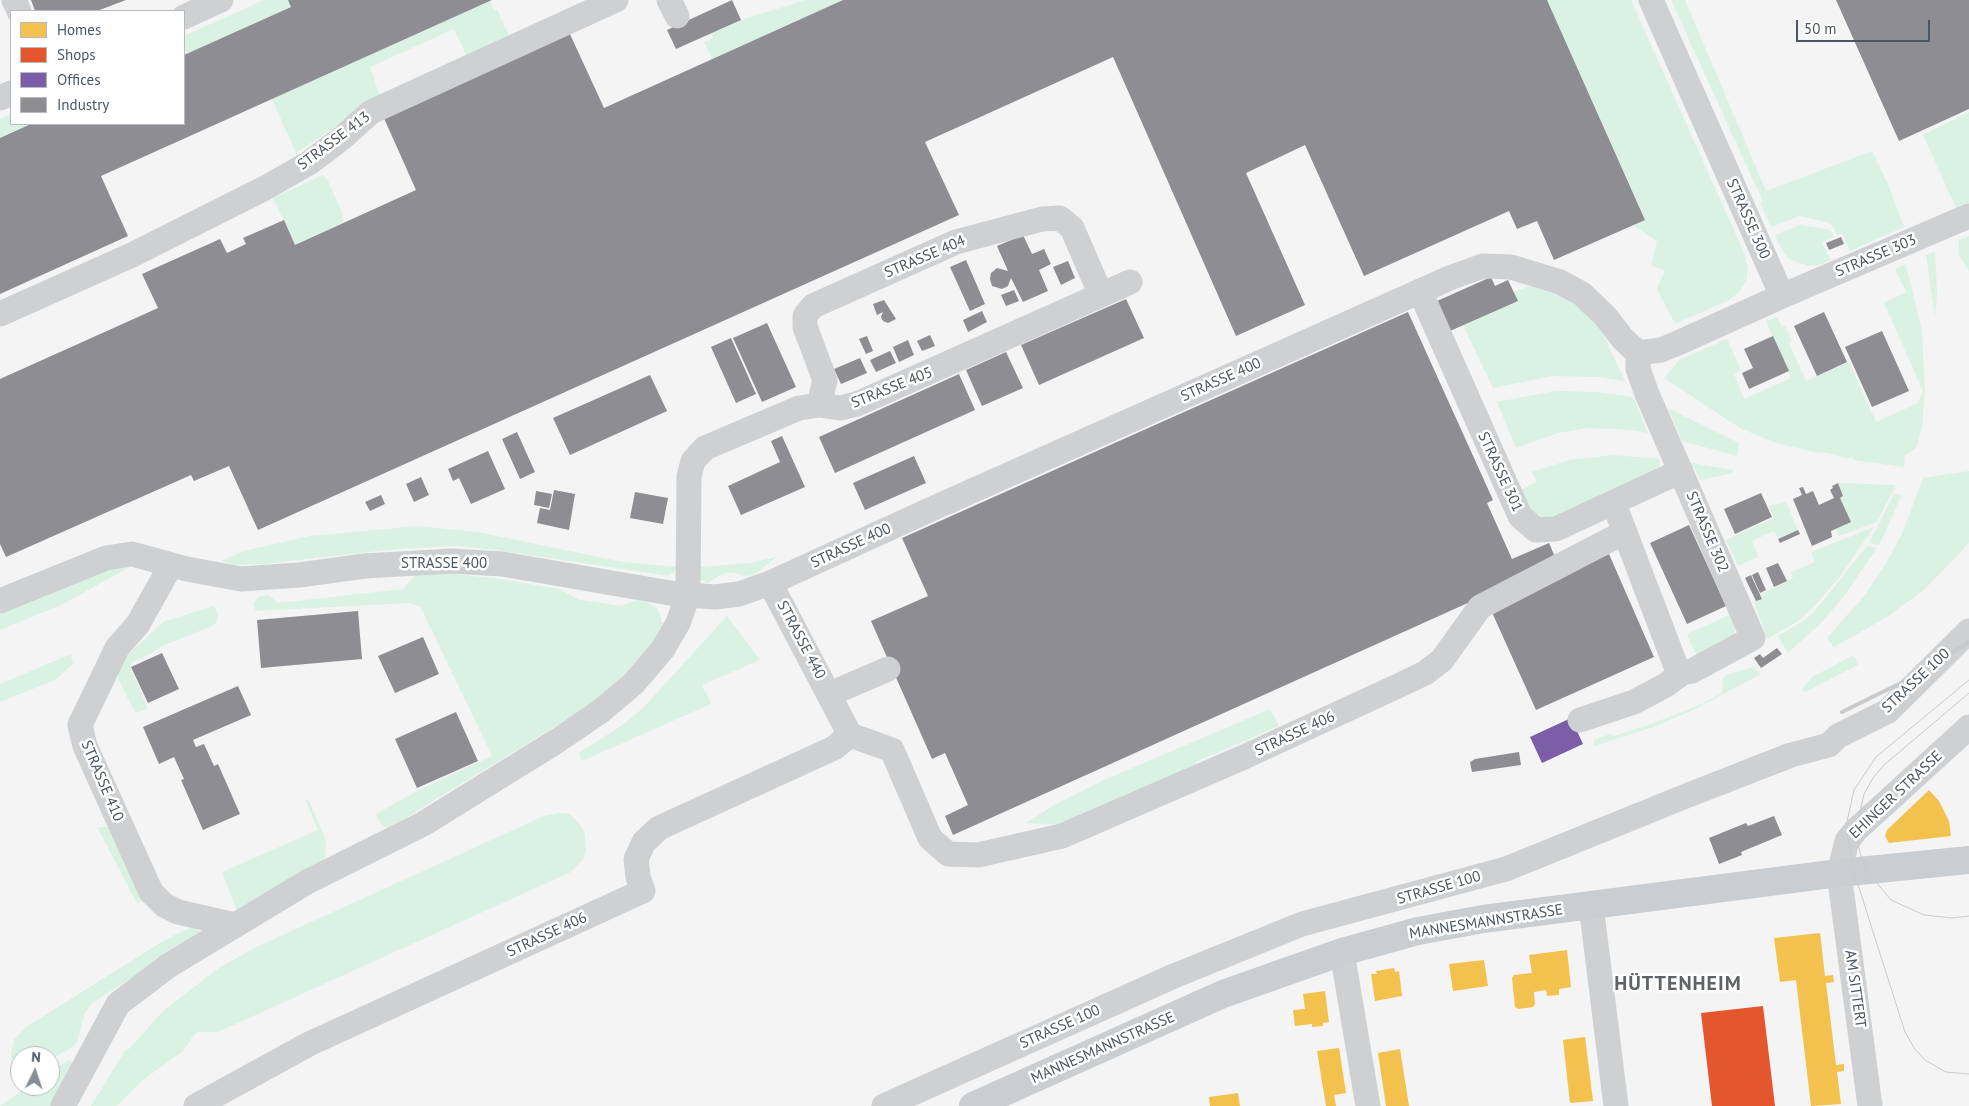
<!DOCTYPE html>
<meta charset="utf-8">
<style>
body{margin:0}
#map{position:relative;width:1969px;height:1106px;overflow:hidden;background:#f4f4f4;font-family:"PT Sans",sans-serif}
canvas{display:block}
.legend{position:absolute;left:10px;top:10px;width:175px;height:115px;box-sizing:border-box;background:#fff;border:1px solid #b7bbc0;margin:0;padding:6px 9px;list-style:none;font-size:15px;color:#4a5661}
.legend li{display:flex;align-items:center;gap:10px;height:25px}
.legend b{width:25px;border:1px solid #b7bbc0}
.north{position:absolute;left:10px;top:1046px;width:50px;height:50px;box-sizing:border-box;background:#fff;border:1px solid #b7bbc0;border-radius:50%;rotate:4deg;font-size:14px;font-weight:700;line-height:20px;text-align:center;color:#4a5661}
.north::after{content:'';display:block;margin:auto;width:18px;height:22px;background:#868d94;clip-path:polygon(50% 0,100% 100%,50% 72%,0 100%)}
.scale{position:absolute;left:1796px;top:20px;width:134px;height:22px;box-sizing:border-box;border:2px solid #4a5661;border-top:0;padding-left:6px;font-size:15px;line-height:18px;white-space:nowrap;color:#4a5661;-webkit-text-stroke:4px #fff;paint-order:stroke}
</style>
<div id="map">
<canvas width="1969" height="1106"></canvas>
<ul class="legend">
<li><b style="height:14px;background:#f2c14e"></b>Homes</li>
<li><b style="height:14px;background:#e4572e"></b>Shops</li>
<li><b style="height:14px;background:#7b5ea7"></b>Offices</li>
<li><b style="height:14px;background:#8d8d92"></b>Industry</li>
</ul>
<div class="north">N</div>
<div class="scale">50 m</div>
</div>
<script>
const g = document.querySelector('canvas').getContext('2d');
g.lineJoin = 'round';
function paint(path, color) { g.fillStyle = color; g.fill(path, 'evenodd'); }
const shape = rows => new Path2D(rows.map(r => 'M' + r).join(''));
function trace(path, color, width, dash) { g.strokeStyle = color; g.lineWidth = width; g.lineCap = dash ? 'butt' : 'round'; g.setLineDash(dash || []); g.stroke(path); }
function write(font, color, halo, rows, align = 'center') {
  g.font = font + ' "PT Sans",sans-serif'; g.lineWidth = 5; g.setLineDash([]); g.textBaseline = 'middle'; g.strokeStyle = halo; g.fillStyle = color; for (const [text, x, y, turn = 0] of rows) {
    g.save(); g.translate(x, y); g.rotate((+turn || 0) * Math.PI / 180); g.textAlign = isNaN(turn) ? turn : align; if (halo) g.strokeText(text, 0, 0); g.fillText(text, 0, 0); g.restore();
  }
}
const green = shape([
 [264,0,288,0,291,7,184,55,184,36],
 [806,0,843,0,712,59,704,42,713,38,712,33,741,20],
 [1547,0,1631,0,1745,255,1748,269,1746,281,1739,292,1729,300,1675,324,1657,289,1665,270,1651,266,1657,241,1633,225,1645,219],
 [1671,0,1685,0,1766,191,1872,151,1887,182,1904,227,1850,251,1842,233,1837,235,1832,225,1825,222,1800,216,1771,227,1760,203,1763,202],
 [490,1,494,10,497,9,510,38,467,57,454,29,370,67,380,97,296,153,272,99],
 [1969,112,1969,207,1957,210,1923,135],
 [11,114,11,124,31,124,0,138,0,119],
 [323,175,327,179,342,212,343,223,295,245,273,198],
 [1800,225,1831,230,1834,237,1822,242,1830,260,1820,265,1808,266,1789,259,1782,250,1775,235],
 [1969,236,1969,271,1958,254,1959,240],
 [1935,251,1937,292,1935,317,1926,255],
 [1906,264,1922,331,1925,392,1922,427,1916,448,1905,455,1904,467,1853,460,1852,457,1848,459,1828,453,1813,452,1773,442,1740,428,1664,378,1679,360,1727,339,1741,370,1734,374,1744,399,1791,378,1766,321,1777,317,1782,327,1785,326,1792,341,1789,343,1806,381,1849,362,1876,422,1918,403,1923,391,1884,303,1906,292,1895,269],
 [1530,286,1555,294,1574,304,1587,315,1603,334,1625,381,1597,377,1552,376,1493,388,1463,325,1517,300,1514,292],
 [1556,391,1595,392,1633,397,1648,433,1632,430,1588,428,1558,433,1516,448,1497,402],
 [1668,408,1739,443,1737,456,1682,441],
 [1614,455,1659,459,1660,466,1655,472,1549,519,1532,514,1520,490,1537,482,1532,472,1569,460],
 [1692,463,1733,470,1733,473,1700,480],
 [1969,471,1969,543,1925,589,1887,617,1834,647,1827,638,1865,595,1885,565,1902,534,1923,478],
 [1838,483,1896,485,1877,522,1839,536,1836,529,1851,522,1840,498,1843,496],
 [1894,494,1902,495,1879,545,1869,543],
 [1786,502,1798,530,1778,538,1774,531,1752,541,1758,557,1738,566,1726,540,1774,518,1769,506],
 [417,526,478,532,623,562,679,567,669,576,489,549,456,546,396,549,264,564,236,565,221,561,244,551,310,536],
 [1874,527,1838,579,1813,608,1798,621,1767,639,1754,602,1763,598,1761,594,1793,578,1791,572,1815,562,1811,552],
 [1867,546,1877,548,1844,596,1822,622,1788,653,1778,636,1803,621,1813,613],
 [777,557,754,575,745,576,731,572,722,574,708,583,701,580,699,576,699,567,749,563],
 [130,567,61,605,0,630,0,614,112,568],
 [446,573,500,579,559,589,580,600,622,606,636,600,647,602,657,608,660,614,663,628,643,658,587,707,389,828,382,826,376,814,417,791,492,756,423,612,420,607,410,603,255,611,254,603,258,597,268,595,278,603,403,589,416,575],
 [214,606,218,614,216,623,212,626,160,647,151,654,133,662,130,666,148,709,135,713,119,681,116,666,163,622],
 [1732,614,1735,626,1733,637,1700,663,1687,634],
 [727,616,760,660,702,685,711,704,582,761,579,753,621,726,644,707],
 [71,654,73,664,55,680,0,702,0,684],
 [1854,655,1858,665,1805,692,1803,691,1802,689,1812,677],
 [1754,667,1761,674,1693,710,1653,727,1585,749,1594,745,1594,740,1610,734,1614,736,1646,726,1702,704,1722,693,1723,678,1726,675],
 [1270,709,1279,726,1196,762,1199,771,1076,825,1026,823,1054,805,1104,780],
 [305,799,309,801,326,840,325,859,237,911,222,872,318,830],
 [559,813,570,814,581,826,585,834,586,851,583,860,571,872,229,1027,219,1032,198,1032,193,1036,183,1051,143,1080,117,1106,91,1106,126,1049,128,1050,163,1011,216,970,254,948,544,816],
 [97,827,108,827,144,900,137,903],
 [191,927,203,933,92,1003,85,1012,77,1043,68,1050,50,1059,50,1056,20,1056,20,1066,12,1061,11,1055,14,1039,26,1027,163,941],
 [69,1060,75,1064,51,1106,0,1106,29,1086,50,1086,50,1072]
]);
const homes = shape([
 [1929,790,1939,801,1949,821,1951,836,1889,843,1885,836,1887,830],
 [1820,933,1825,976,1833,975,1834,982,1826,983,1836,1065,1844,1064,1844,1071,1837,1072,1841,1104,1811,1106,1796,980,1780,982,1774,938],
 [1567,950,1571,987,1559,989,1559,995,1547,996,1546,990,1534,992,1535,1004,1533,1007,1518,1009,1515,1007,1512,978,1514,975,1532,973,1529,955],
 [1484,960,1488,986,1453,991,1449,964],
 [1394,968,1395,972,1399,971,1402,996,1375,1001,1371,974,1377,974,1376,971],
 [1325,991,1329,1022,1323,1023,1323,1026,1312,1027,1312,1024,1295,1026,1293,1010,1305,1009,1303,994],
 [1585,1037,1593,1101,1570,1103,1563,1040],
 [1339,1048,1346,1093,1334,1095,1336,1106,1326,1106,1317,1051],
 [1400,1049,1409,1106,1386,1106,1378,1053],
 [1238,1093,1240,1106,1210,1106,1209,1097]
]);
const shops = shape([
 [1763,1006,1775,1106,1712,1106,1701,1013]
]);
const offices = shape([
 [1571,718,1583,744,1542,763,1530,737]
]);
const industry = shape([
 [31,0,126,0,97,11,35,11],
 [288,0,492,0,101,176,128,236,0,294,0,138,31,124,184,124,184,55,291,7],
 [732,0,741,20,676,49,667,30],
 [843,0,1547,0,1645,220,1554,260,1537,221,1517,229,1509,211,1364,276,1305,145,1246,173,1305,305,1236,336,1113,57,925,142,959,215,258,530,229,466,194,481,191,475,6,557,0,544,0,379,158,308,142,274,220,239,227,253,246,244,243,238,284,220,295,245,416,190,383,116,569,32,604,108],
 [1836,0,1969,0,1969,109,1899,141],
 [1023,235,1032,254,1044,249,1051,264,1039,270,1048,291,1023,302,1011,278,1008,286,1002,289,992,286,990,279,991,273,997,268,1008,271,997,246],
 [1841,237,1844,244,1829,250,1826,243],
 [966,260,985,304,970,311,950,267],
 [1068,261,1075,278,1061,285,1053,267],
 [1491,277,1495,286,1508,280,1518,301,1450,331,1437,301],
 [1014,290,1019,301,1006,306,1001,295],
 [1126,299,1144,338,1039,385,1021,345],
 [884,300,896,319,888,323,883,321,881,317,883,312,877,315,873,304],
 [982,311,987,322,968,332,963,320],
 [1408,312,1493,500,1487,503,1512,559,1549,543,1555,557,1521,579,953,835,945,816,968,805,945,753,932,759,871,621,928,596,902,538],
 [1824,312,1847,362,1817,376,1794,326],
 [767,323,796,387,762,402,733,338],
 [1882,331,1909,391,1872,407,1845,347],
 [930,335,935,346,922,351,917,341],
 [867,336,873,351,866,354,859,339],
 [1773,336,1789,371,1749,389,1742,373,1753,368,1744,349],
 [731,338,756,394,736,403,711,347],
 [908,340,914,355,899,362,893,347],
 [890,351,896,363,876,372,870,360],
 [1006,352,1023,388,982,406,966,370],
 [860,358,867,373,841,384,834,369],
 [959,374,975,410,835,473,819,437],
 [650,375,667,411,570,455,553,418],
 [517,432,535,472,520,479,502,439],
 [782,436,805,487,741,515,728,486,780,462,771,441],
 [488,451,505,489,471,504,459,478,453,481,448,469],
 [914,456,926,483,865,510,853,483],
 [421,477,429,495,414,502,406,484],
 [1838,483,1843,496,1840,498,1851,522,1831,531,1832,537,1812,546,1793,499,1802,495,1799,488,1803,487,1806,494,1813,491,1819,505,1834,498,1830,490,1833,488,1832,486],
 [554,490,575,494,569,530,537,523,540,508,550,510],
 [536,491,552,494,549,508,534,505],
 [635,492,668,498,663,524,630,518],
 [1761,493,1772,517,1735,534,1724,509],
 [381,495,385,504,370,511,365,502],
 [1689,525,1726,606,1687,624,1650,543],
 [1798,530,1800,534,1780,543,1778,539],
 [1609,554,1654,657,1536,710,1490,608],
 [1778,563,1787,581,1774,587,1766,568],
 [1758,572,1766,590,1760,593,1752,575],
 [1751,575,1762,599,1756,601,1745,578],
 [358,611,362,659,261,668,257,620],
 [423,637,439,674,395,693,378,656],
 [1777,648,1782,654,1761,668,1754,658,1760,654,1763,658],
 [162,653,179,689,148,703,131,667],
 [238,686,251,715,193,740,196,747,204,744,214,766,218,764,240,814,203,830,181,780,184,779,174,757,159,764,143,727],
 [456,712,478,761,417,788,395,739],
 [1519,752,1521,765,1472,772,1470,762,1475,759],
 [1774,816,1782,835,1741,852,1742,855,1719,864,1709,838,1746,823,1748,826]
]);
const minor = shape([
 [14,0,19,11],
 [669,0,677,16],
 [184,17,221,0],
 [0,98,11,93],
 [1420,291,1520,516,1536,530,1556,529,1681,471],
 [1782,296,1969,216],
 [0,314,132,255,265,188,309,163,342,138,371,112,616,0],
 [1638,353,1661,350,1678,343,1782,296,1651,0],
 [819,405,825,380,805,327,805,316,813,306,956,242,1042,219,1060,218,1072,228,1101,295],
 [1619,517,1677,669,1682,673],
 [171,565,138,624,117,648,80,725,85,746,151,892,164,905,178,912,235,925],
 [770,583,850,735,892,750,930,838,948,854,978,855,1062,836,1244,757,1400,685,1425,673,1442,660,1480,607,1625,532],
 [0,601,106,558,132,554,187,569,241,579,299,575,365,566,452,561,502,564,676,594,715,597,739,594,770,583,936,507,1452,277,1483,266,1511,267,1560,282,1582,294,1605,316,1623,339,1638,353],
 [830,694,888,669],
 [1580,720,1634,702,1666,685,1682,673,1692,671,1753,638,1647,394,1638,369,1638,353],
 [1591,905,1616,1106],
 [1342,952,1368,1106],
 [63,1106,118,1004,168,966,307,882,423,824,557,741,601,711,634,683,663,649,678,623,688,595,689,477,693,461,705,448,799,408,819,405,840,408,857,404,1130,282],
 [196,1106,309,1044,643,891,638,877,636,859,644,842,659,828,834,748,850,735],
 [884,1106,1174,976,1302,924,1506,869,1686,796,1791,755,1829,745,1838,736,1888,711,1969,631],
 [1870,1106,1839,873,1847,841,1856,830,1969,727]
]);
const major = shape([
 [973,1106,1223,994,1342,952,1418,931,1483,919,1839,873,1969,860]
]);
const tram = shape([
 [1969,680,1876,757,1854,790,1846,826,1854,872,1905,1032,1914,1048,1925,1060,1946,1072,1969,1074],
 [1969,693,1884,765,1873,778,1864,794,1856,830,1860,853,1867,871,1891,900,1924,915,1952,918,1969,916]
]);
const rail = shape([
 [1842,712,1917,675,1969,642]
]);
const streetNames = [
 ["STRASSE 413",334,141,-37],
 ["STRASSE 300",1748,219,66],
 ["STRASSE 303",1876,256,-23],
 ["STRASSE 404",925,257,-23],
 ["STRASSE 400",1221,380,-24],
 ["STRASSE 405",892,388,-22],
 ["STRASSE 301",1500,472,65],
 ["STRASSE 302",1707,532,67],
 ["STRASSE 400",851,546,-25],
 ["STRASSE 400",444,564],
 ["STRASSE 440",801,640,62],
 ["STRASSE 100",1916,681,-43],
 ["STRASSE 406",1295,734,-25],
 ["STRASSE 410",102,781,67],
 ["EHINGER STRASSE",1896,795,-43],
 ["STRASSE 100",1439,888,-16],
 ["MANNESMANNSTRASSE",1486,922,-9],
 ["STRASSE 406",547,935,-25],
 ["AM SITTERT",1855,989,82],
 ["STRASSE 100",1060,1027,-24],
 ["MANNESMANNSTRASSE",1103,1048,-24]
];
const districtNames = [
 ["HÜTTENHEIM",1678,984]
];
paint(green, '#d9f2e3');
paint(homes, '#f2c14e');
paint(shops, '#e4572e');
paint(offices, '#7b5ea7');
paint(industry, '#8d8d92');
trace(minor, '#ced0d2', 25);
trace(major, '#caced1', 28);
trace(tram, '#c9cacc', 1);
trace(rail, '#c9cacc', 4);
write('15px', '#4a5661', '#fff', streetNames);
g.letterSpacing = '1px';
write('bold 20px', '#5f6368', '#fff', districtNames);
g.letterSpacing = '0px';
</script>
